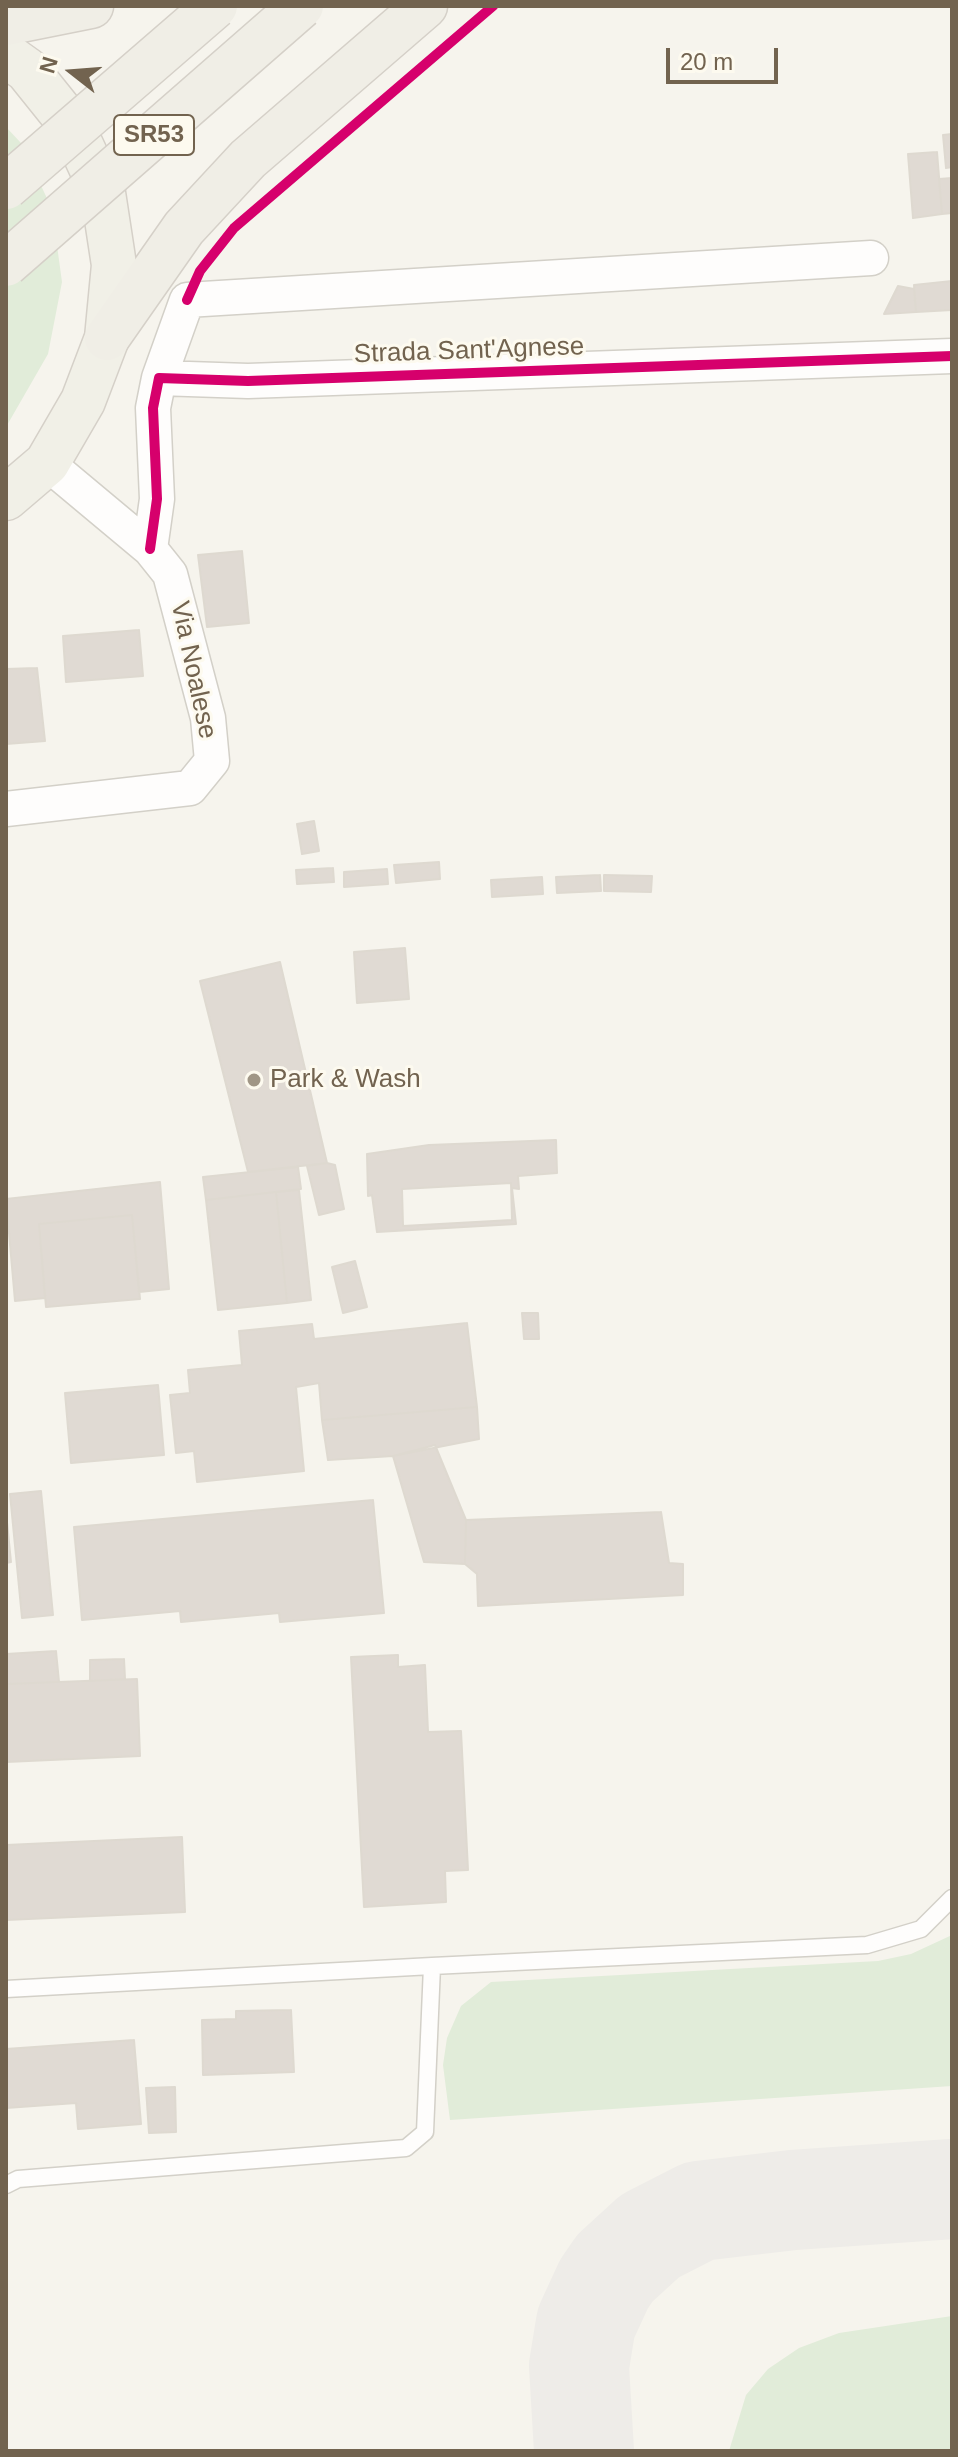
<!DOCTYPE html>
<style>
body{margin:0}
#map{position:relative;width:958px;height:2457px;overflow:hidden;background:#f6f4ed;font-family:Arial,sans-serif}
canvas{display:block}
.frame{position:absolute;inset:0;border:8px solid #72634f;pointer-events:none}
.north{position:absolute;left:32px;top:32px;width:80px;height:80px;-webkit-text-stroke:6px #fdfaef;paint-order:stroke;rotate:287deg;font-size:22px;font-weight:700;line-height:32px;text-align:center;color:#72634f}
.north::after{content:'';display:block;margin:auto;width:28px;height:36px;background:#72634f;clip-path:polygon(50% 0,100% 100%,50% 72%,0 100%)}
.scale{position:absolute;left:666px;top:48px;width:112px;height:36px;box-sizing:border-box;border:4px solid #72634f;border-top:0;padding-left:10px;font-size:24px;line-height:28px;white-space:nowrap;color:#72634f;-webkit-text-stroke:6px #fdfaef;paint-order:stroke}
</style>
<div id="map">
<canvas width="958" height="2457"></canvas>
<div class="frame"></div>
<div class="north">N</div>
<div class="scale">20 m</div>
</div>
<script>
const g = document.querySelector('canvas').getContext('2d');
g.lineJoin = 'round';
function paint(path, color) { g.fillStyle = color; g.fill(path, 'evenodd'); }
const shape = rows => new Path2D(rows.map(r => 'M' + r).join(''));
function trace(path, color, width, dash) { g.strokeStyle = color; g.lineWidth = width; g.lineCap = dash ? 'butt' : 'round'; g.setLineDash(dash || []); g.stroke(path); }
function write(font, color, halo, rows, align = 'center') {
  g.font = font + ' Arial,sans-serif'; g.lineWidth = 6; g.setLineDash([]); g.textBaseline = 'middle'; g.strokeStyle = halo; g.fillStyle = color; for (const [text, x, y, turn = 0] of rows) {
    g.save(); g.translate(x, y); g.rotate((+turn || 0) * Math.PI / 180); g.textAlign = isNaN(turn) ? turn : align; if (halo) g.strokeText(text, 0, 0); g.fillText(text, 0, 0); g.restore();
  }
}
const green = shape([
 [6,127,21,143,52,209,62,282,48,354,6,427],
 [952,1935,952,2086,450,2120,443,2065,447,2038,461,2006,491,1982,878,1961,911,1954],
 [952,2316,952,2451,729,2451,746,2395,768,2369,799,2348,839,2333]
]);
const taxiway = shape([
 [584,2451,579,2366,586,2323,604,2284,615,2268,650,2236,699,2211,793,2200,952,2189]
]);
const building = shape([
 [952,134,952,167,946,168,943,135,952,134],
 [937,152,942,214,913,218,908,154,937,152],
 [952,178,952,213,942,214,939,179,952,178],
 [952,281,952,310,916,312,914,285,952,281],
 [898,286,914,289,916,312,884,314,898,286],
 [242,551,249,623,207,627,198,555,242,551],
 [139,630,143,676,66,682,63,636,139,630],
 [37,668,45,741,6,744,6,669,37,668],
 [314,821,319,851,302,854,297,824,314,821],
 [439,862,440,879,396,883,394,865,439,862],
 [333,868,334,882,297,884,296,870,333,868],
 [387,869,388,884,344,887,344,872,387,869],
 [600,875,601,891,557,893,556,877,600,875],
 [604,875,652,876,651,892,604,891,604,875],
 [542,877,543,894,492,897,491,880,542,877],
 [405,948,409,999,357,1003,354,952,405,948],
 [280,962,327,1163,248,1172,200,981,280,962],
 [556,1140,557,1173,518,1176,519,1189,512,1188,516,1224,377,1232,372,1195,368,1196,367,1154,429,1145,556,1140],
 [327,1163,335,1165,344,1209,319,1215,307,1166,327,1163],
 [298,1167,301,1189,206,1200,203,1177,298,1167],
 [160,1182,169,1289,139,1292,132,1215,39,1224,45,1298,15,1301,6,1199,160,1182],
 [511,1183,512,1220,403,1226,402,1189,511,1183],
 [299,1190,311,1300,287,1303,276,1192,299,1190],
 [276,1192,287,1303,218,1310,206,1200,276,1192],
 [132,1215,140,1299,46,1307,39,1224,132,1215],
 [355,1261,367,1307,343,1313,332,1267,355,1261],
 [522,1313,538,1313,539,1339,524,1339,522,1313],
 [467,1323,477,1407,322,1420,319,1383,296,1387,304,1471,197,1482,194,1451,176,1453,170,1395,190,1393,188,1370,242,1365,239,1331,312,1324,314,1339,467,1323],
 [158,1385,164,1455,71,1463,65,1393,158,1385],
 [477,1407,479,1439,393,1456,328,1460,322,1420,477,1407],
 [435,1445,466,1520,465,1564,424,1562,393,1456,435,1445],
 [41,1491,53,1615,22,1618,10,1494,41,1491],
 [373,1500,384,1613,280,1622,279,1613,181,1622,180,1611,82,1620,74,1527,373,1500],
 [6,1512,11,1562,6,1563,6,1512],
 [661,1512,669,1563,683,1564,683,1595,478,1606,477,1574,465,1564,466,1520,661,1512],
 [56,1651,59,1682,6,1684,6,1654,56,1651],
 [398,1655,398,1667,425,1665,428,1732,461,1731,468,1870,445,1871,446,1902,364,1907,351,1657,398,1655],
 [124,1659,125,1679,90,1681,90,1660,124,1659],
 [137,1679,140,1756,6,1762,6,1684,137,1679],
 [182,1837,185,1912,6,1920,6,1845,182,1837],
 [291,2010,294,2072,203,2075,202,2020,236,2019,236,2011,291,2010],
 [134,2040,141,2124,78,2129,76,2103,6,2108,6,2049,134,2040],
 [175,2087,176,2132,149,2133,146,2088,175,2087]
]);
const service = shape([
 [6,1989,432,1966],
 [6,2185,18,2179,406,2148,425,2132,432,1966,867,1945,921,1929,952,1898]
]);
const minor = shape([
 [159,378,187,300,871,258],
 [150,549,157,499,153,408,159,378,248,381,952,356],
 [6,809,190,788,212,761,208,718,170,574,150,549,47,463]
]);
const primary = shape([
 [6,55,27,70,72,126,103,193,114,265,107,338,83,401,47,463,6,498]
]);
const trunk = shape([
 [6,23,91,6],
 [107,338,184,228,248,159,425,6]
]);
const trunkBridge = shape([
 [6,187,215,6],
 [6,264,301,6]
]);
const cycleway = shape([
 [187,300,200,271,234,228,493,6],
 [150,549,157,499,153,408,159,378,248,381,952,356]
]);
const markers = [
 [254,1080,8,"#a09686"]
];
const shields = [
 [154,135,80]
];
const shieldNames = [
 ["SR53",154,135]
];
const streetNames = [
 ["Strada Sant'Agnese",469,351,-2],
 ["Via Noalese",193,670,78]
];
const poiNames = [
 ["Park & Wash",270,1080]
];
paint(green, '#e1ecd9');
trace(taxiway, '#eeece8', 100);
paint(building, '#e0dad3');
trace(building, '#ded9d0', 2);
trace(service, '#d3d0c8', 19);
trace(minor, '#d3d0c8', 37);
trace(primary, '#d5d0c8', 47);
trace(trunk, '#d5d0c8', 47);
trace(service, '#fefdfc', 16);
trace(minor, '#fefdfc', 34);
trace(primary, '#f1f0e7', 44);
trace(trunk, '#f0eee6', 44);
trace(trunkBridge, '#d5d0c8', 47, []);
trace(trunkBridge, '#f0eee6', 44);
trace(cycleway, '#d6006c', 10);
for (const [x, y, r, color] of markers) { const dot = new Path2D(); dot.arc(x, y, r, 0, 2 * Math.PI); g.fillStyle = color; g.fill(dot); trace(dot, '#fdfaef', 3); }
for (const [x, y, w] of shields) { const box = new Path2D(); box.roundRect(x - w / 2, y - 20, w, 40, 6); g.fillStyle = '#fdfaef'; g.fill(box); trace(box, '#72634f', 2); }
write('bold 24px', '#72634f', null, shieldNames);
write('26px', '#72634f', '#fdfaef', streetNames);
write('26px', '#72634f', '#fdfaef', poiNames, 'left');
</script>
